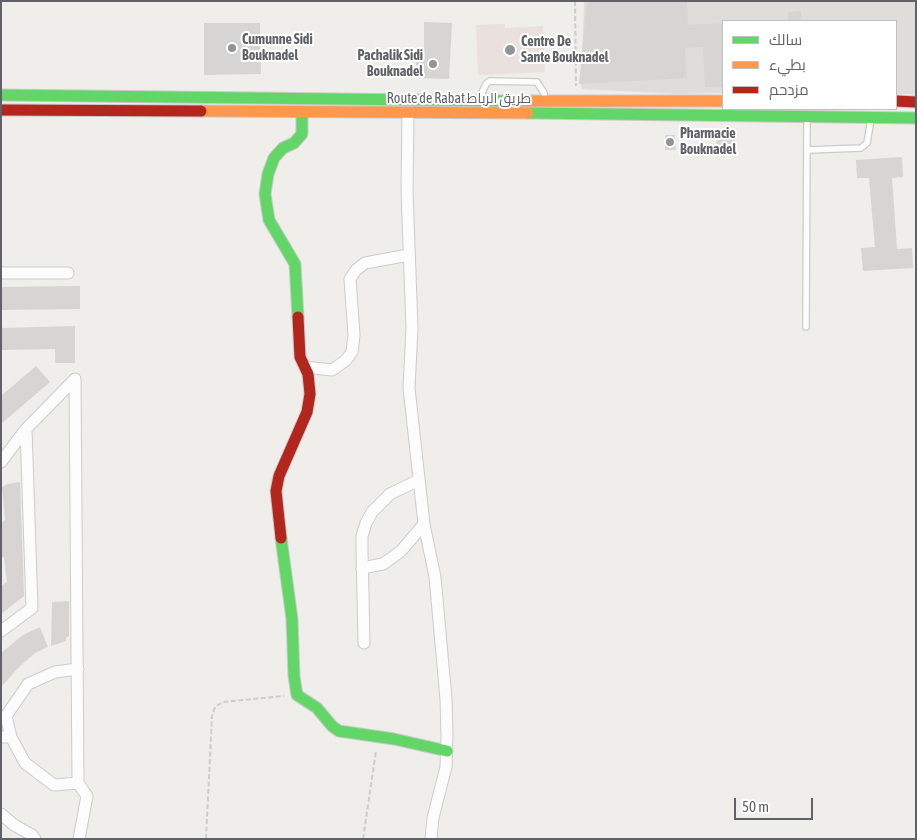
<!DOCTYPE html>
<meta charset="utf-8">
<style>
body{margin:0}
#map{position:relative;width:917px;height:840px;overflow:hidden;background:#efeeea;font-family:"Asap Condensed",Cairo,sans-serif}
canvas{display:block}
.frame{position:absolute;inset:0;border:2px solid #5f6368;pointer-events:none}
.legend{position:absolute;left:722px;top:20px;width:175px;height:90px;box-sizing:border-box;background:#fff;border:1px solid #bfc1c3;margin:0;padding:6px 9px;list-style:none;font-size:15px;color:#5f6368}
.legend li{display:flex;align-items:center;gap:10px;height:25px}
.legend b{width:25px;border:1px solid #bfc1c3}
.scale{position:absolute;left:734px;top:798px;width:79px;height:22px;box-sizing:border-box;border:2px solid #5f6368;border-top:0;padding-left:6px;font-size:15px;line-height:18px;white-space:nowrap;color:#5f6368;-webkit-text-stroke:4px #fff;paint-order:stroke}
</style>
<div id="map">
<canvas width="917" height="840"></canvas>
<div class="frame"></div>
<ul class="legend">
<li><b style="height:6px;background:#63d668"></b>سالك</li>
<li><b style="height:6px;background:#ff974d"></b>بطيء</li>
<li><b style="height:6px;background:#b3261e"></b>مزدحم</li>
</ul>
<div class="scale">50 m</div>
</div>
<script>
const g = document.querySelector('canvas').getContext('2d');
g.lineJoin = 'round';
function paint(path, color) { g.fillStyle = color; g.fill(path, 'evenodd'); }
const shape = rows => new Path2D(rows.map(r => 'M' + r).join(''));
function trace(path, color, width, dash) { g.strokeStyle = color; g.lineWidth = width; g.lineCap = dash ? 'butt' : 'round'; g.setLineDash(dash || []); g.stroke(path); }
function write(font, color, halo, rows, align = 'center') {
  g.font = font + ' "Asap Condensed",Cairo,sans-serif'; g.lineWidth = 4; g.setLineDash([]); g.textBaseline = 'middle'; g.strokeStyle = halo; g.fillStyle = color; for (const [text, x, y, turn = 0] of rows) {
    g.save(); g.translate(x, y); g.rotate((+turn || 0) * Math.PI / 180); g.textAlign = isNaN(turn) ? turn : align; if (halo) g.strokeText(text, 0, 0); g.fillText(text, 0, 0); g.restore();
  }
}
const industrial = shape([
 [584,1,916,1,916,94,896,94,896,21,723,21,723,93,678,94,581,89]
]);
const medical = shape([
 [505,24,505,28,543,26,545,72,478,75,476,25]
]);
const building = shape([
 [587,1,687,1,688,25,723,23,723,87,705,87,703,47,685,48,687,78,579,84],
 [801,11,801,21,788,21,788,12],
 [424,22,452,23,449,79,417,78,415,50,424,50],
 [204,23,260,23,261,74,204,75],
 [717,131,736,132,735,149,716,148],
 [665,135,675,135,676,150,665,150],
 [902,157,903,177,892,178,897,249,912,248,913,268,863,271,861,248,875,247,869,178,857,178,856,160],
 [80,286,80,309,1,310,1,287],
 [75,326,75,363,55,363,55,349,1,350,1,328],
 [36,366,50,382,1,424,1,396],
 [20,482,24,596,1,614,1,586,7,582,4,557,1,557,1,523,5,520,2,487,7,484],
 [69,601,69,637,66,637,66,641,51,646,52,602],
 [40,627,48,647,35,653,19,667,1,687,1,653,23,635]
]);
const path = shape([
 [575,1,576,86],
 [206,839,212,716,215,707,223,702,284,696],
 [363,839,376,751]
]);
const lane = shape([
 [480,97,486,84,490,81,537,82,544,93,545,99],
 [808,150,861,148,867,143,871,119],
 [806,327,807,119]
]);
const street = shape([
 [408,114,407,191,412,328,409,388,424,524,435,577,446,699,447,735,446,767,433,818,431,839],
 [1,273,68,273],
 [305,367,332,370,345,361,352,352,354,335,350,279,356,270,365,263,409,255],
 [1,462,26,429,75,379],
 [362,568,383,564,393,557,401,551,424,524],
 [1,631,32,608,26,429],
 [364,643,362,550,362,536,366,523,372,512,390,494,419,480],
 [1,737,11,737,25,763,54,785,78,783,75,379],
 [11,737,6,716,28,684,55,672,78,669],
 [78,783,87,796,79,839],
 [1,814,14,825,32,835,35,839]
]);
const fast = shape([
 [1,95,507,101],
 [528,113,916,118],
 [298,317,295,264,269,220,265,194,268,174,274,158,283,148,294,143,302,134,302,112],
 [281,538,292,619,294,676,297,695,317,708,332,726,339,731,394,739,447,751]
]);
const slow = shape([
 [507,101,723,101],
 [201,111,528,113]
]);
const jam = shape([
 [896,101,916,102],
 [1,110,201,111],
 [281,538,276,491,279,476,307,412,310,394,308,374,300,357,298,317]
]);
const markers = [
 [232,48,5,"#919496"],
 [510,50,6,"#919496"],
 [433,64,5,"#919496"],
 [670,142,5,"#919496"]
];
const poiNames = [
 ["Cumunne Sidi",242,40],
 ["Bouknadel",242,56],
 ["Centre De",521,42],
 ["Sante Bouknadel",521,58],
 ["Pachalik Sidi",423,56,"right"],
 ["Bouknadel",423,72,"right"],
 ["Pharmacie",680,134],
 ["Bouknadel",680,150]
];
const streetNames = [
 ["Route de Rabat طريق الرباط",459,99]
];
paint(industrial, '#dfddda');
paint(medical, '#eae0de');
paint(building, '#d6d5d3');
trace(lane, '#cbcccc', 8);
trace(street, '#cbcccc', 13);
trace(fast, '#cacacb', 13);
trace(slow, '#cacacb', 13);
trace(jam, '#cacacb', 13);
trace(path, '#cacfcc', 2, [5, 2.5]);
trace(lane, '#fdfcfc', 5.5);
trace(street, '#fdfcfc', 11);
trace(fast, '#63d668', 11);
trace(slow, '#ff974d', 11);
trace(jam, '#b3261e', 11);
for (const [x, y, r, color] of markers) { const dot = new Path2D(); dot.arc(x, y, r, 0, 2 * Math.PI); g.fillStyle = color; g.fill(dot); trace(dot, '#fff', 2); }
write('bold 14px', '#5f6368', '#fff', poiNames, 'left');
write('14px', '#5f6368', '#fff', streetNames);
</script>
